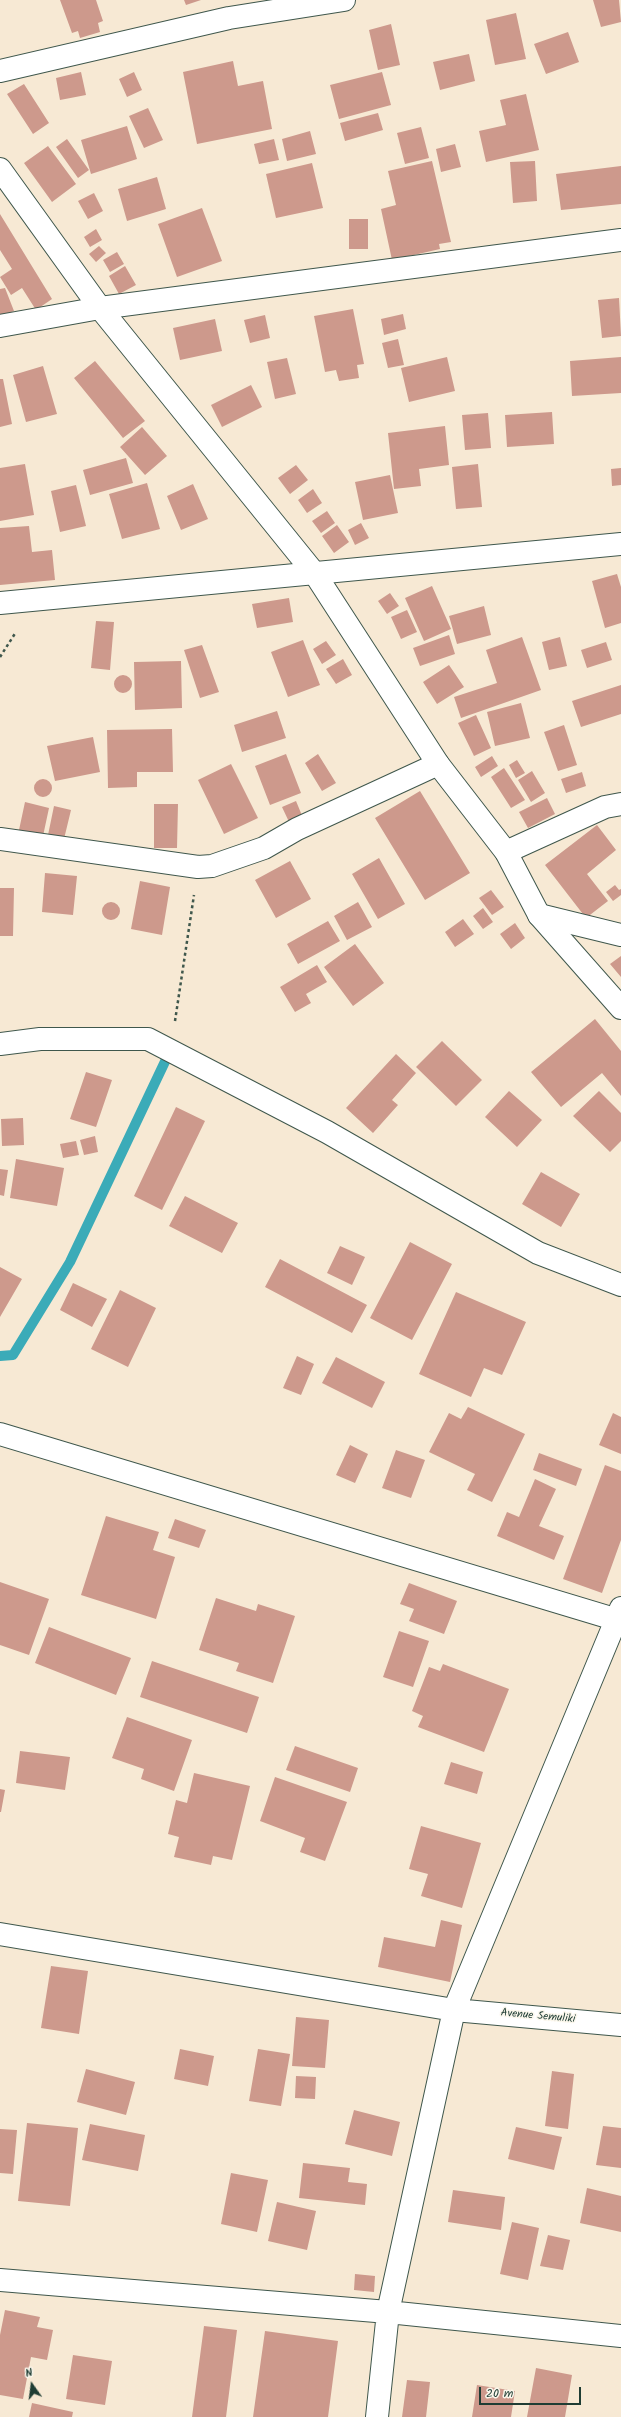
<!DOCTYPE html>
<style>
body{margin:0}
#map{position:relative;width:621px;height:2417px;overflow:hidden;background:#f7e9d4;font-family:Kalam,sans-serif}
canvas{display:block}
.north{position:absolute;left:12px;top:2365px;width:40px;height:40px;-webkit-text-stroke:3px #fbf7ec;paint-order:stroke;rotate:346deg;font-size:11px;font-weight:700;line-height:16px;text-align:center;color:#1f3d34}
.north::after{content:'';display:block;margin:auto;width:14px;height:18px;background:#1f3d34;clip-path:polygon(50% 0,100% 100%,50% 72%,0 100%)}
.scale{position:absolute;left:479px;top:2387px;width:102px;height:18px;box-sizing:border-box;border:2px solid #1f3d34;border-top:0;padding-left:5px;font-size:12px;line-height:14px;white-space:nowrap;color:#1f3d34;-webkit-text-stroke:3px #fbf7ec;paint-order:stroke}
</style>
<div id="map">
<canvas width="621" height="2417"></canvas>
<div class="north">N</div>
<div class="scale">20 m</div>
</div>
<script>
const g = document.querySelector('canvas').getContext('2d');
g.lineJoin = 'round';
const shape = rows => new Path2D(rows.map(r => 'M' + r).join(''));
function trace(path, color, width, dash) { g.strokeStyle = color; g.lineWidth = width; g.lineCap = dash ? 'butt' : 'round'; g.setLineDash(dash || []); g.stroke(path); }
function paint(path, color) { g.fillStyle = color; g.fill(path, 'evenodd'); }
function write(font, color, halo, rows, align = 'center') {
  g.font = font + ' Kalam,sans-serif'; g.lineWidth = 3; g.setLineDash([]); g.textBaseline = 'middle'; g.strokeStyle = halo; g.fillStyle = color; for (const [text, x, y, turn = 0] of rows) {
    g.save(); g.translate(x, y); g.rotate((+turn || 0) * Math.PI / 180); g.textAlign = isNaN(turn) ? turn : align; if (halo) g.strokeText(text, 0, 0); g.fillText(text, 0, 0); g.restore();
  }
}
const stream = shape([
 [0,1356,13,1355,70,1262,170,1051]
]);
const building = shape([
 [60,0,96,0,103,21,98,23,100,32,80,38,78,31,72,33],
 [184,0,201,0,186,5],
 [593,0,619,0,621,22,601,27],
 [516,13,526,59,495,65,486,20],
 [391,24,400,65,378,70,369,30],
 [568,32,579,62,546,74,534,44],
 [469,54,475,81,440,90,433,62],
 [233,61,238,86,263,81,272,129,197,144,183,72],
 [81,72,86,95,60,100,56,78],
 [134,72,142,90,127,97,119,79],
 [382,72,391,105,339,119,330,85],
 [24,84,49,123,33,134,7,94],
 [526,94,539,150,486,162,479,131,506,125,500,100],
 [148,108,163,140,144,148,129,116],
 [378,113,383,130,345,141,340,123],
 [127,126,137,159,91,174,81,140],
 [421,127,429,158,405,164,397,133],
 [310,131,316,154,287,161,282,139],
 [67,139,89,170,78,178,56,147],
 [274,139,279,160,259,164,254,144],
 [455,144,461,167,441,172,436,149],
 [48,146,76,184,52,202,24,163],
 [432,161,451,242,439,244,440,249,392,260,381,209,396,205,388,171],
 [535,161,537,201,513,203,510,162],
 [312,163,323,208,276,218,266,174],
 [621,166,621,204,561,210,556,174],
 [157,177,166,209,127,221,118,189],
 [94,193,103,211,88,219,78,201],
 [202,208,222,261,177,277,158,224],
 [0,214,52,299,36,310,22,288,11,295,0,277,12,269,0,250],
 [349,219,368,219,368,249,349,249],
 [96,229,102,240,90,247,84,237],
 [99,246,106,253,96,262,89,254],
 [117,252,124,264,110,272,103,260],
 [125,266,136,285,119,294,109,276],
 [5,288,14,311,0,316,0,289],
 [619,298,621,336,602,338,598,300],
 [353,309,364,364,357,365,359,378,339,381,336,370,325,372,314,316],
 [403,314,406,329,384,335,381,319],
 [265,315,270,338,250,343,244,320],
 [215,319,222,351,180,360,173,328],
 [398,339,404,365,388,368,382,343],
 [447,357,455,391,409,402,401,368],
 [621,357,621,393,572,396,570,361],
 [287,358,296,394,275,399,267,362],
 [95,361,145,421,123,438,74,378],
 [43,366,57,414,26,422,13,375],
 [0,379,3,379,12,424,0,427],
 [251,385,262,407,222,427,211,405],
 [552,412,554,444,507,447,505,415],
 [488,413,491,448,465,450,462,415],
 [445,426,449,465,419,469,421,486,394,489,388,433],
 [142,427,167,456,145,475,120,447],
 [126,458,133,483,90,495,83,470],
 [25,464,34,515,0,521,0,468],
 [478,464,482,507,456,509,452,467],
 [296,465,308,480,290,494,278,478],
 [621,468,621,485,612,486,611,469],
 [390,475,398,513,363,520,355,482],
 [147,483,160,529,122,539,109,494],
 [193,484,208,519,181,530,167,496],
 [76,485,86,526,60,532,51,491],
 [313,489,322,503,307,513,298,500],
 [327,511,335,523,321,533,312,521],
 [361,523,369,538,355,545,348,530],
 [337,525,349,542,334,553,322,536],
 [29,526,32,552,52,550,55,580,0,585,0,528],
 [617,574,621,587,621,623,605,628,592,581],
 [432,586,451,629,424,641,405,598],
 [390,593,399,606,387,614,378,601],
 [289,598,293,622,257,628,252,604],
 [484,606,491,635,457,644,449,616],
 [407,610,417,632,401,639,391,617],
 [96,621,114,622,110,670,91,668],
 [449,635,455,654,420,666,413,648],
 [522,637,541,690,461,718,454,697,497,683,486,650],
 [560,637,567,666,549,670,542,642],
 [303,640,320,685,288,697,271,652],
 [326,641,336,655,322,664,313,649],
 [606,642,612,660,587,668,581,650],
 [202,645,219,692,200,698,184,650],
 [343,659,352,675,336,684,326,669],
 [181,661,182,708,135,710,134,662],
 [449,665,464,687,437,704,423,682],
 '114 684a9 9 0 1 1 18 0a9 9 0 1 1-18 0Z',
 [621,685,621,714,581,727,572,701],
 [521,703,530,738,495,746,487,712],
 [277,711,286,738,242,752,234,725],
 [476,715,491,748,474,756,458,723],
 [564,725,577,765,558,771,544,732],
 [172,729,173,772,137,772,137,787,108,788,107,730],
 [93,737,100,772,55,781,47,746],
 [286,754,301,793,270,805,255,766],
 [318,754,336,783,322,791,305,763],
 [492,756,498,766,481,777,475,767],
 [517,760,525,773,516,778,509,765],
 [231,764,258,818,224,834,198,780],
 [504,768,525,800,511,808,491,777],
 [532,771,545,793,531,802,518,780],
 [582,772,586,786,566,793,561,779],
 '34 788a9 9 0 1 1 18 0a9 9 0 1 1-18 0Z',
 [420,791,470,873,425,900,375,818],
 [547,798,555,814,528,828,519,812],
 [296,801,303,818,290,824,282,807],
 [25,802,49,808,43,836,19,830],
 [154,804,178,804,177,848,154,848],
 [54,806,71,810,64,839,48,835],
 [597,825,616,850,587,874,608,901,586,918,545,865],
 [379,858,405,904,378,919,352,874],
 [290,861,311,899,276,918,255,880],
 [45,873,77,876,73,915,42,912],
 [140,881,170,887,162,935,131,929],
 [615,885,619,890,621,889,621,895,613,901,606,892],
 [0,888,14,888,13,936,0,936],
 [491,890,504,907,492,915,479,898],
 '102 911a9 9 0 1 1 18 0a9 9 0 1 1-18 0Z',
 [358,902,372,927,347,940,334,916],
 [483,908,493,922,483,929,473,916],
 [463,919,474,934,455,947,445,932],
 [328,921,340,941,298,964,287,944],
 [515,923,525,938,511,949,500,934],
 [355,944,384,983,353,1006,324,967],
 [621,956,621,977,610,964],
 [317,965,327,982,306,994,311,1003,295,1012,280,987],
 [595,1019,621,1051,621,1096,602,1073,561,1107,531,1072],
 [442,1041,482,1080,456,1106,416,1067],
 [396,1054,416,1073,392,1100,398,1105,373,1133,346,1108],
 [86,1072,112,1080,96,1127,70,1119],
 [509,1091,542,1120,517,1147,485,1117],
 [599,1091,621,1113,621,1141,610,1152,573,1116],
 [176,1107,205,1121,162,1210,134,1196],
 [23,1118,24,1145,2,1146,1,1119],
 [95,1136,98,1152,84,1155,80,1140],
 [76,1141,79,1155,63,1158,60,1144],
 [16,1159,64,1168,57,1206,10,1198],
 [0,1169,8,1170,4,1196,0,1195],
 [541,1172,580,1194,561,1227,522,1204],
 [185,1196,238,1223,222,1253,169,1226],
 [410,1242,452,1264,412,1340,370,1318],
 [340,1246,365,1257,352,1285,327,1273],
 [280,1259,367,1305,352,1333,265,1287],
 [0,1267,22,1279,0,1317],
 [73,1283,107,1299,92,1327,60,1310],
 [120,1290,156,1308,128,1367,91,1349],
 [456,1292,526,1322,502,1375,484,1368,471,1397,419,1374],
 [297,1356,314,1364,301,1395,283,1388],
 [336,1357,385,1382,372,1408,322,1383],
 [468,1407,525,1434,492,1502,467,1490,475,1474,429,1452,449,1413,461,1419],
 [613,1413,621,1417,621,1454,599,1445],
 [350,1445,368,1454,355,1483,336,1475],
 [396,1450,425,1460,411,1498,382,1488],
 [539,1453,582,1469,576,1486,533,1470],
 [605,1465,621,1471,621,1540,602,1593,563,1579],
 [535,1479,556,1489,539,1526,564,1536,554,1560,497,1536,507,1512,519,1517],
 [106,1516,159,1532,153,1550,175,1557,156,1619,81,1595],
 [175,1519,206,1530,199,1548,168,1538],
 [0,1582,49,1599,29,1655,0,1645],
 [409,1583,457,1601,444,1634,409,1621,414,1609,400,1604],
 [216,1598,256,1611,258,1604,295,1616,273,1683,236,1671,239,1663,199,1650],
 [49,1627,131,1658,116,1695,35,1663],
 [399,1631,429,1641,413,1687,383,1677],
 [152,1661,259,1697,247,1733,140,1697],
 [443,1664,509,1689,484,1752,418,1727,423,1716,412,1711,429,1667,440,1671],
 [127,1717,192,1740,174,1791,141,1779,144,1769,112,1758],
 [295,1746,358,1768,350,1792,286,1770],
 [20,1751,70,1757,65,1790,16,1783],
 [451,1762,483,1772,477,1794,444,1784],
 [194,1773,250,1786,232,1860,213,1856,211,1865,174,1857,179,1837,168,1834,176,1800,187,1803],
 [275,1777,347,1802,325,1861,300,1852,305,1838,260,1821],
 [0,1789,5,1790,1,1812,0,1812],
 [421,1826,481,1843,462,1908,421,1896,428,1874,409,1869],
 [441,1920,462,1925,450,1982,378,1967,384,1937,435,1947],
 [51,1966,88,1971,79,2034,41,2028],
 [296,2017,329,2020,325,2068,292,2066],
 [180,2049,214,2056,208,2086,174,2079],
 [258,2049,290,2054,281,2106,249,2101],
 [86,2069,135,2082,126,2115,77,2102],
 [552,2071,574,2074,568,2129,545,2126],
 [296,2076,316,2077,315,2099,295,2098],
 [354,2110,400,2122,392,2156,345,2144],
 [27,2123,78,2128,70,2206,18,2201],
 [90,2124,145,2135,138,2171,82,2160],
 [603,2126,621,2128,621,2168,596,2165],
 [516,2127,562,2137,554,2170,508,2159],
 [0,2129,17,2130,13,2174,0,2173],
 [303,2163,350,2168,348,2182,367,2184,365,2205,299,2198],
 [231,2173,268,2180,257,2232,221,2224],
 [587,2188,621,2196,621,2232,580,2223],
 [453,2190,505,2197,501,2230,448,2222],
 [277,2202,316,2211,307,2250,268,2241],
 [512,2222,539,2228,528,2280,500,2274],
 [548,2235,570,2240,563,2270,540,2266],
 [355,2274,375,2276,374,2292,354,2290],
 [5,2310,40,2317,37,2327,53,2330,47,2360,31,2357,23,2399,0,2395,0,2335],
 [204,2326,237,2330,226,2417,192,2417],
 [265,2331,338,2341,328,2417,253,2417],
 [73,2355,112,2361,105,2405,66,2399],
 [536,2368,572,2375,565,2417,527,2417],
 [407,2380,430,2382,426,2417,402,2417],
 [477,2385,515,2391,511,2417,472,2417],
 [32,2403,73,2412,72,2417,29,2417]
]);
const path = shape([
 [0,657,16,632],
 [175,1021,194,895]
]);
const street = shape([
 [0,71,229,18,344,0],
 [0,326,100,308,621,240],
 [0,603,621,544],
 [0,839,198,867,212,866,264,848,297,829,438,764],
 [506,852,605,807,621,804],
 [539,915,621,935],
 [0,1044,40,1039,148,1039,327,1132,538,1253,621,1285],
 [0,1434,621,1621],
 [0,1934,454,2010,388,2312,377,2417],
 [0,2280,388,2312,621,2336]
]);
const secondary = shape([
 [0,169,100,308,315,574,438,764,506,852,539,915,621,1008],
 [621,1608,454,2010,621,2025]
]);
const streetNames = [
 ["Avenue Semuliki",538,2017,5]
];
trace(stream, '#3babb8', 10);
paint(building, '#cd998c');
trace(street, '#3f574c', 24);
trace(secondary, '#3f574c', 24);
trace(path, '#3f574c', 2.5, [3, 3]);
trace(street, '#fff', 22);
trace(secondary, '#fff', 22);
write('11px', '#1f3d34', '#fbf7ec', streetNames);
</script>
